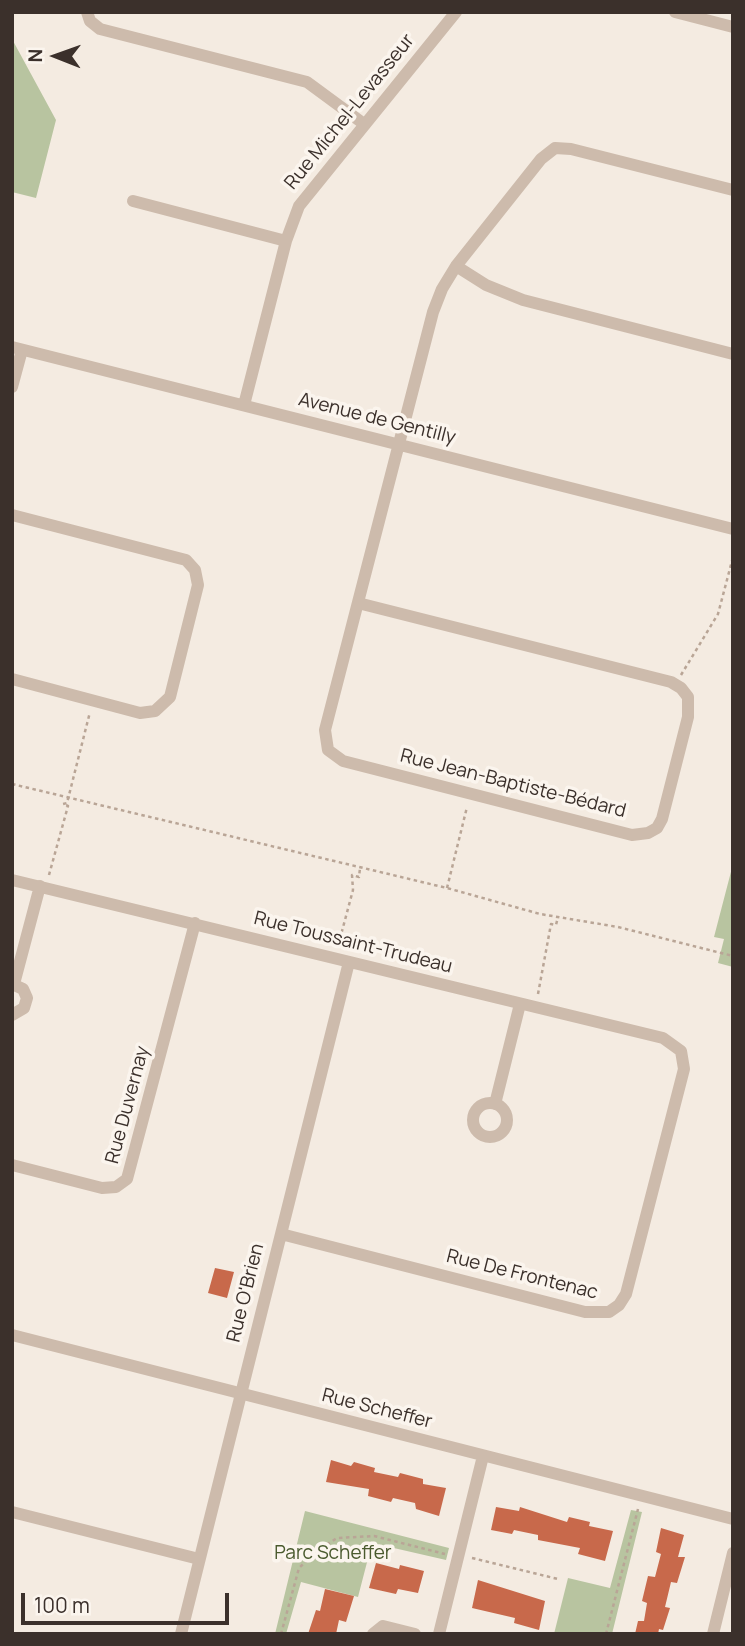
<!DOCTYPE html>
<meta charset="utf-8">
<style>
body{margin:0}
#map{position:relative;width:745px;height:1646px;overflow:hidden;background:#f4ebe1;font-family:Manrope,sans-serif}
canvas{display:block}
.frame{position:absolute;inset:0;border:14px solid #3b302b;pointer-events:none}
.north{position:absolute;left:21px;top:21px;width:70px;height:70px;-webkit-text-stroke:5px #fbf5ee;paint-order:stroke;rotate:271deg;font-size:19px;font-weight:700;line-height:28px;text-align:center;color:#3b302b}
.north::after{content:'';display:block;margin:auto;width:24px;height:32px;background:#3b302b;clip-path:polygon(50% 0,100% 100%,50% 72%,0 100%)}
.scale{position:absolute;left:21px;top:1593px;width:208px;height:32px;box-sizing:border-box;border:4px solid #3b302b;border-top:0;padding-left:9px;font-size:21px;line-height:24px;white-space:nowrap;color:#3b302b;-webkit-text-stroke:5px #fbf5ee;paint-order:stroke}
</style>
<div id="map">
<canvas width="745" height="1646"></canvas>
<div class="frame"></div>
<div class="north">N</div>
<div class="scale">100 m</div>
</div>
<script>
const g = document.querySelector('canvas').getContext('2d');
g.lineJoin = 'round';
function paint(path, color) { g.fillStyle = color; g.fill(path, 'evenodd'); }
const shape = rows => new Path2D(rows.map(r => 'M' + r).join(''));
function trace(path, color, width, dash) { g.strokeStyle = color; g.lineWidth = width; g.lineCap = dash ? 'butt' : 'round'; g.setLineDash(dash || []); g.stroke(path); }
function write(font, color, halo, rows, align = 'center') {
  g.font = font + ' Manrope,sans-serif'; g.lineWidth = 7; g.setLineDash([]); g.textBaseline = 'middle'; g.strokeStyle = halo; g.fillStyle = color; for (const [text, x, y, turn = 0] of rows) {
    g.save(); g.translate(x, y); g.rotate((+turn || 0) * Math.PI / 180); g.textAlign = isNaN(turn) ? turn : align; if (halo) g.strokeText(text, 0, 0); g.fillText(text, 0, 0); g.restore();
  }
}
const green = shape([
 [12,39,56,120,36,198,12,192],
 [733,864,733,967,718,963,724,939,714,937],
 [631,1510,642,1512,612,1634,554,1634,568,1578,610,1588],
 [305,1511,449,1548,446,1560,372,1543,358,1597,301,1582,286,1634,275,1634]
]);
const building = shape([
 [215,1268,234,1272,227,1298,208,1293],
 [331,1460,351,1466,354,1462,375,1468,374,1472,398,1477,400,1473,423,1479,423,1484,446,1488,439,1516,416,1509,415,1503,393,1498,391,1502,368,1496,369,1489,326,1482],
 [496,1507,519,1511,520,1507,567,1522,569,1517,590,1522,589,1526,613,1531,605,1561,578,1554,580,1548,538,1540,538,1535,514,1530,512,1534,491,1530],
 [661,1528,684,1535,678,1557,685,1557,677,1583,671,1582,665,1607,670,1608,663,1630,659,1629,658,1634,635,1634,638,1621,644,1621,647,1603,642,1601,648,1576,655,1577,661,1554,656,1552],
 [376,1563,399,1569,400,1565,424,1571,418,1593,398,1589,396,1594,369,1588],
 [478,1580,545,1601,539,1630,514,1623,515,1618,472,1608],
 [325,1589,354,1596,346,1622,339,1620,336,1634,308,1634,316,1610,320,1611]
]);
const path = shape([
 [681,675,718,614,733,557],
 [12,784,447,888,540,914,618,927,733,956],
 [49,875,68,806,63,804,67,803,90,712],
 [447,888,467,807],
 [338,946,353,890,352,875,359,877,360,868],
 [538,994,551,924,556,925,558,917],
 [472,1558,558,1579],
 [281,1634,299,1568,318,1550,337,1538,374,1536,445,1554],
 [606,1634,638,1509]
]);
const minor = shape([
 [87,12,90,21,100,29,307,82,364,124],
 [675,12,733,27],
 [133,201,286,241],
 [456,266,486,285,523,300,733,354],
 [12,347,733,529],
 [12,387,22,350],
 [244,405,286,241,299,206,456,12],
 [12,515,186,560,195,570,198,585,170,697,155,711,140,713,12,679],
 [358,603,671,682,681,688,688,697,688,717,662,819,657,828,648,833,632,835,343,761,328,750,325,730,433,312,442,289,456,266,541,159,555,148,571,149,733,190],
 [12,880,663,1038,681,1051,684,1069,626,1294,619,1305,609,1312,585,1312,281,1234],
 [12,984,23,989,27,998,24,1008,12,1015],
 [14,984,40,886],
 '473 1120a17 17 0 1 1 34 0a17 17 0 1 1-34 0Z',
 [495,1104,520,1004],
 [12,1165,102,1188,116,1187,127,1179,195,923],
 [12,1335,733,1519],
 [12,1512,199,1559],
 [181,1634,349,962],
 [373,1634,383,1626,415,1634],
 [439,1634,483,1456],
 [713,1634,733,1553]
]);
const streetNames = [
 ["Rue Michel-Levasseur",350,112,-51],
 ["Avenue de Gentilly",377,419,14],
 ["Rue Jean-Baptiste-Bédard",513,784,14],
 ["Rue Toussaint-Trudeau",353,943,14],
 ["Rue Duvernay",128,1105,-75],
 ["Rue De Frontenac",522,1275,14],
 ["Rue O'Brien",246,1293,-76],
 ["Rue Scheffer",377,1409,14]
];
const parkNames = [
 ["Parc Scheffer",333,1554]
];
paint(green, '#b8c4a0');
paint(building, '#c8694b');
trace(path, '#b9a596', 2.5, [3.5, 3.5]);
trace(minor, '#cdbbac', 12);
write('19px', '#3b302b', '#fbf5ee', streetNames);
write('19px', '#4a5a2e', '#fbf5ee', parkNames);
</script>
